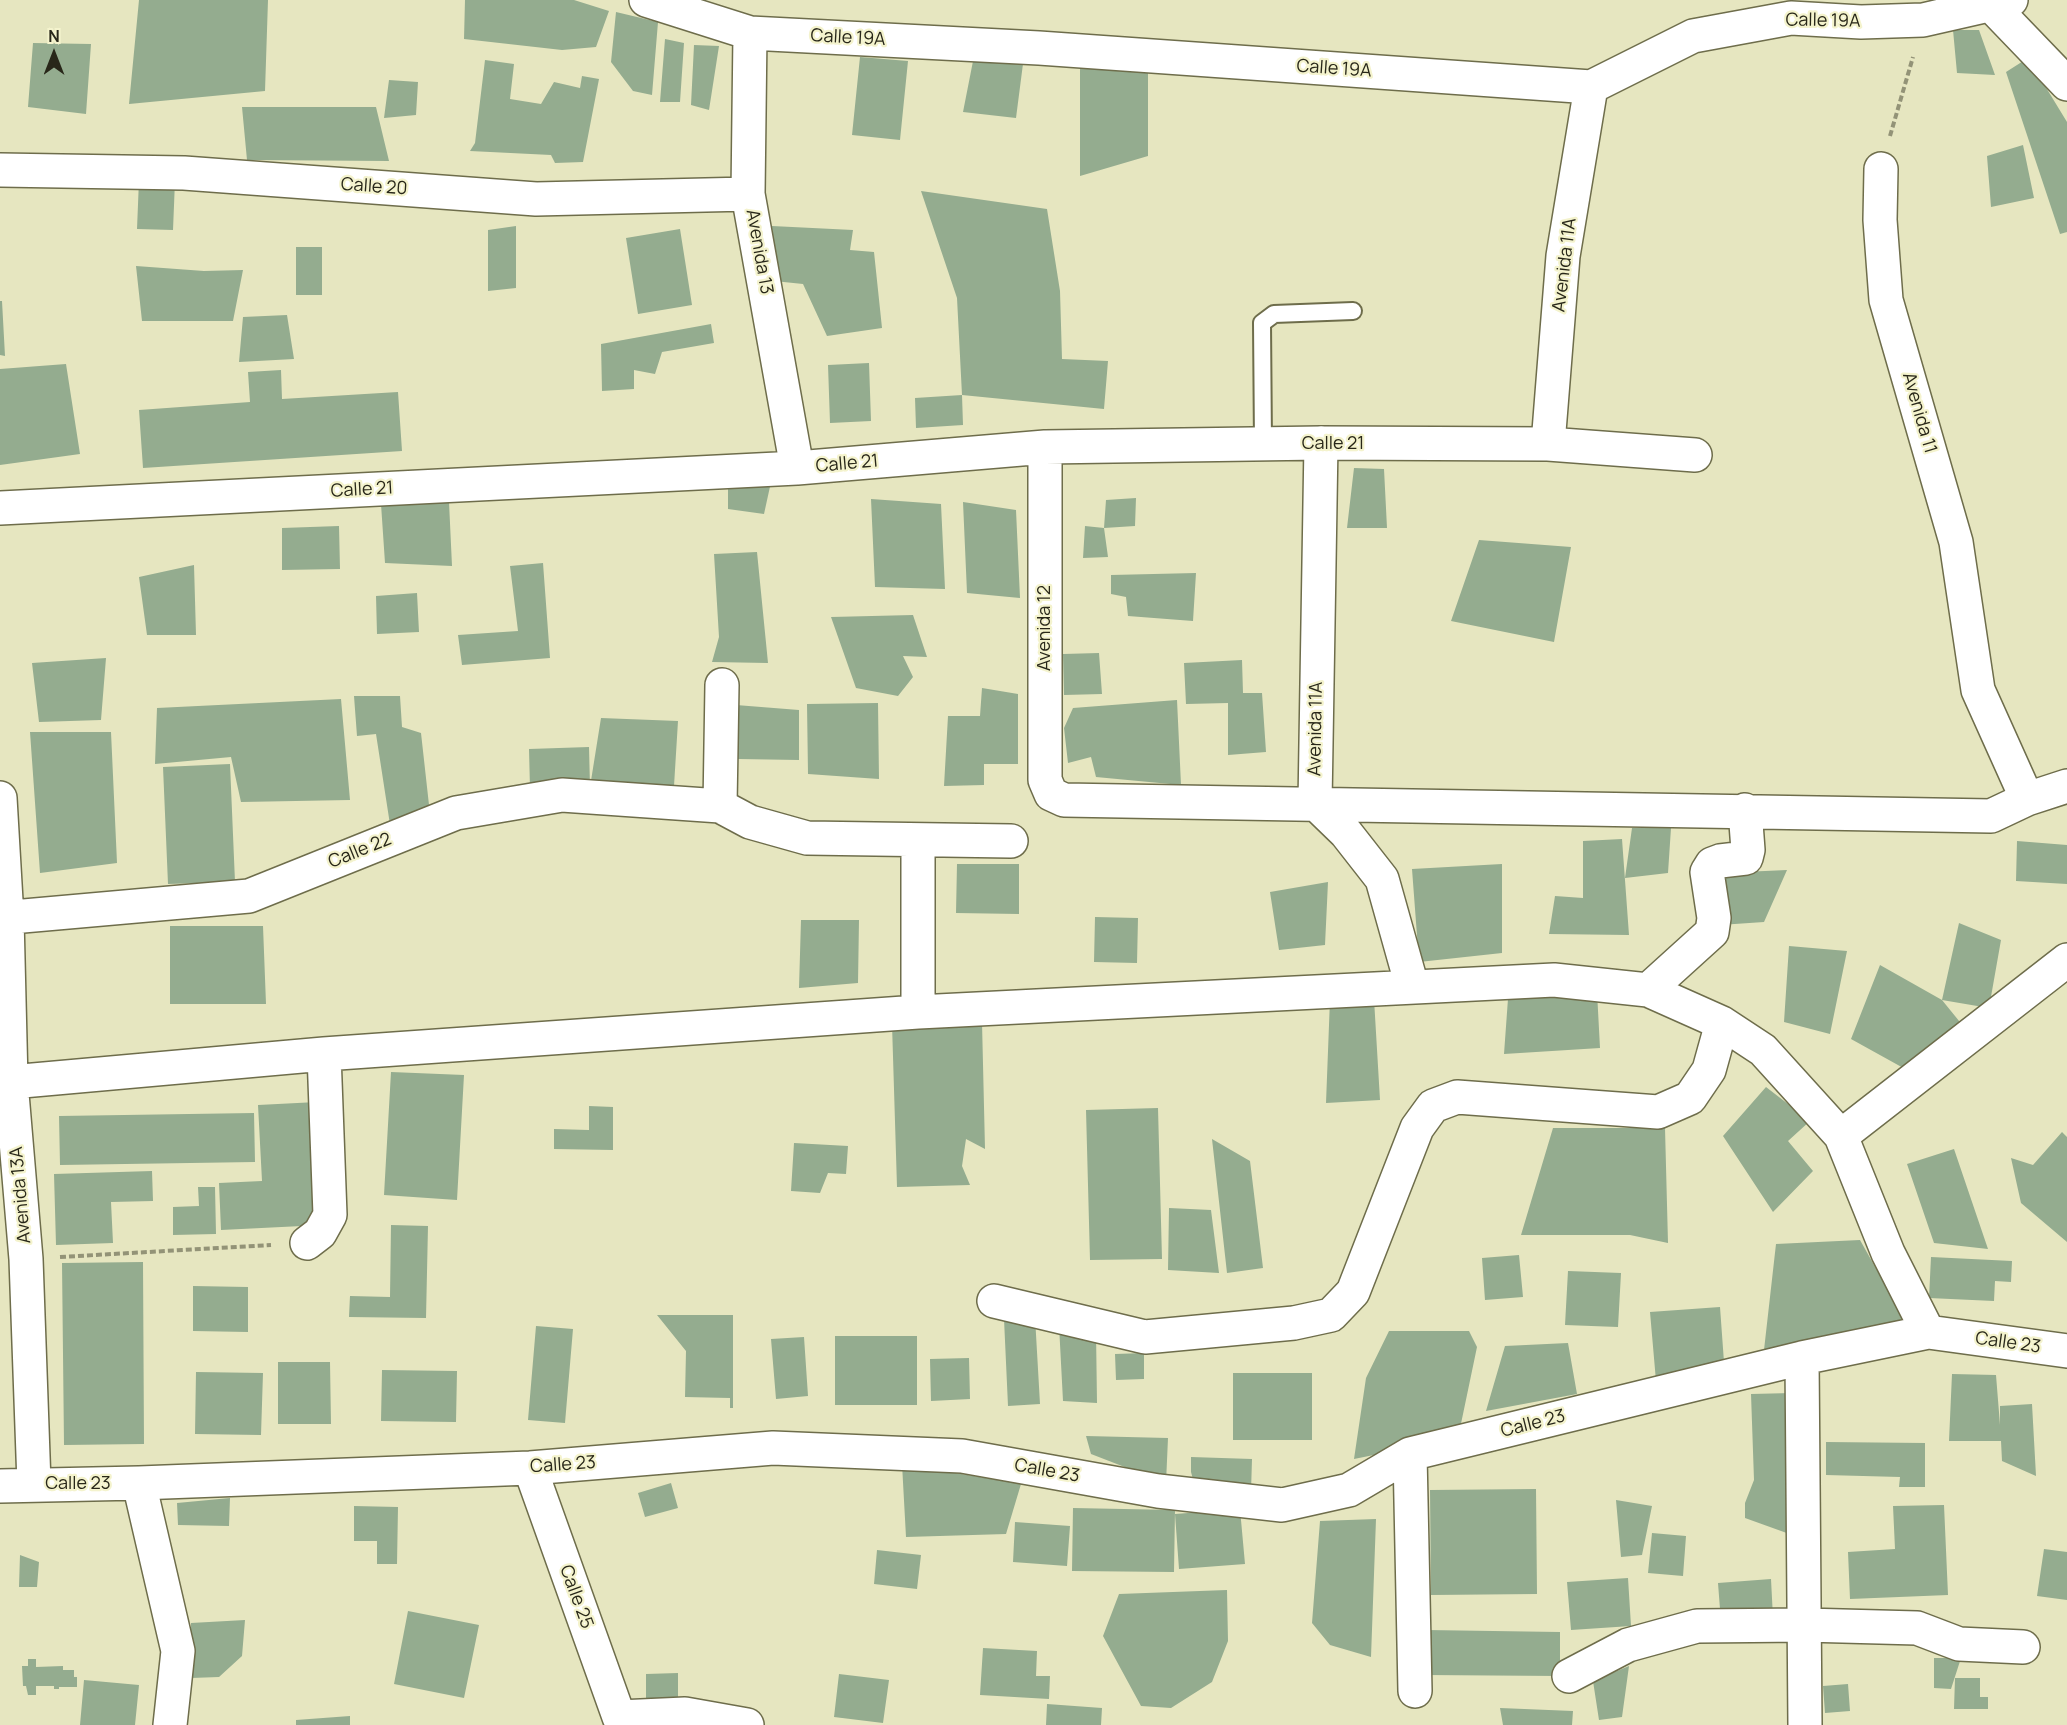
<!DOCTYPE html>
<style>
body{margin:0}
#map{position:relative;width:2067px;height:1725px;overflow:hidden;background:#e6e6c0;font-family:Manrope,sans-serif}
canvas{display:block}
.north{position:absolute;left:24px;top:24px;width:60px;height:60px;-webkit-text-stroke:4px #f4f3cd;paint-order:stroke;rotate:0deg;font-size:16px;font-weight:700;line-height:24px;text-align:center;color:#282719}
.north::after{content:'';display:block;margin:auto;width:21px;height:27px;background:#282719;clip-path:polygon(50% 0,100% 100%,50% 72%,0 100%)}
</style>
<div id="map">
<canvas width="2067" height="1725"></canvas>
<div class="north">N</div>
</div>
<script>
const g = document.querySelector('canvas').getContext('2d');
g.lineJoin = 'round';
function paint(path, color) { g.fillStyle = color; g.fill(path, 'evenodd'); }
const shape = rows => new Path2D(rows.map(r => 'M' + r).join(''));
function trace(path, color, width, dash) { g.strokeStyle = color; g.lineWidth = width; g.lineCap = dash ? 'butt' : 'round'; g.setLineDash(dash || []); g.stroke(path); }
function write(font, color, halo, rows, align = 'center') {
  g.font = font + ' Manrope,sans-serif'; g.lineWidth = 4.5; g.setLineDash([]); g.textBaseline = 'middle'; g.strokeStyle = halo; g.fillStyle = color; for (const [text, x, y, turn = 0] of rows) {
    g.save(); g.translate(x, y); g.rotate((+turn || 0) * Math.PI / 180); g.textAlign = isNaN(turn) ? turn : align; if (halo) g.strokeText(text, 0, 0); g.fillText(text, 0, 0); g.restore();
  }
}
const building = shape([
 [139,0,268,0,265,91,129,104],
 [465,0,574,0,609,11,596,47,562,50,464,39],
 [616,12,658,22,652,95,633,91,611,62],
 [1953,30,1979,30,1995,75,1957,73],
 [665,39,684,43,680,102,660,102],
 [33,43,91,44,86,114,28,107],
 [694,45,719,46,709,110,691,105],
 [974,56,1024,56,1016,118,963,112],
 [860,57,908,61,900,140,852,135],
 [2028,58,2067,122,2067,232,2060,234,2006,72],
 [485,60,514,64,510,99,541,104,554,82,580,88,582,76,599,79,583,162,555,163,551,155,470,151,475,143],
 [1148,64,1148,156,1080,176,1080,66],
 [389,80,418,82,416,115,384,118],
 [242,107,376,107,389,161,247,160],
 [2023,145,2034,198,1991,207,1987,156],
 [140,155,176,156,173,230,137,229],
 [921,191,1047,209,1060,291,1062,359,1108,361,1104,409,962,395,957,298],
 [516,226,516,288,488,291,488,230],
 [772,226,853,230,850,250,874,252,882,328,827,336,803,284,774,281],
 [680,229,692,305,638,314,626,238],
 [296,247,322,247,322,295,296,295],
 [136,266,204,271,243,270,233,321,142,321],
 [0,301,2,301,5,356,0,355],
 [287,315,294,359,239,362,243,317],
 [711,324,714,343,662,352,655,374,634,370,634,389,602,391,601,344],
 [869,363,871,421,830,423,828,365],
 [66,364,80,454,0,465,0,369],
 [281,370,282,399,398,392,402,451,143,468,139,410,250,402,248,372],
 [962,395,963,425,916,428,915,398],
 [1354,468,1384,469,1387,528,1347,528],
 [771,482,764,514,728,509,728,484],
 [1136,498,1135,526,1104,528,1108,557,1083,558,1085,526,1104,528,1106,500],
 [871,499,941,504,945,589,875,587],
 [449,502,452,566,385,563,381,504],
 [963,502,1016,510,1020,598,967,593],
 [339,526,340,569,282,570,282,528],
 [1479,540,1571,547,1554,642,1451,621],
 [757,552,768,663,712,662,719,637,714,554],
 [543,563,550,658,462,665,458,635,518,631,510,566],
 [194,565,196,635,147,635,139,577],
 [1196,573,1193,621,1128,616,1126,597,1111,594,1111,575],
 [417,593,419,632,377,634,376,596],
 [913,615,927,657,903,656,913,677,898,696,856,688,831,617],
 [1099,653,1102,694,1064,695,1063,654],
 [106,658,101,720,39,722,32,663],
 [1242,660,1243,693,1262,693,1266,752,1228,755,1228,703,1186,704,1184,663],
 [982,688,1018,694,1018,764,984,764,984,785,944,786,948,716,980,716],
 [354,696,400,696,402,727,421,733,430,814,391,831,376,734,357,736],
 [341,699,350,800,241,802,231,757,155,764,157,708],
 [1177,700,1181,785,1096,777,1091,757,1068,763,1064,728,1073,708],
 [878,703,879,779,808,774,807,704],
 [736,705,799,710,799,760,738,759],
 [601,718,678,721,674,786,530,789,529,749,589,747,590,787],
 [30,732,111,732,117,863,40,873],
 [230,764,235,882,168,884,163,767],
 [1632,828,1671,828,1668,873,1625,878],
 [1622,839,1629,935,1549,934,1555,896,1583,898,1583,841],
 [2017,841,2067,845,2067,884,2016,881],
 [957,864,1019,864,1019,914,956,913],
 [1502,864,1502,953,1419,962,1412,869],
 [1787,870,1764,922,1720,925,1721,873],
 [1328,882,1325,945,1279,950,1270,892],
 [1095,917,1138,918,1137,963,1094,962],
 [801,920,859,920,858,983,799,988],
 [1959,923,2001,940,1989,1008,1942,1000,1968,1032,1916,1075,1851,1039,1880,965,1942,1000],
 [170,926,263,926,266,1004,170,1004],
 [1789,946,1847,951,1830,1034,1784,1022],
 [1510,971,1596,973,1600,1048,1504,1054],
 [1330,999,1374,999,1380,1100,1326,1103],
 [982,1022,985,1149,966,1139,962,1166,970,1185,897,1187,892,1024],
 [391,1072,464,1075,457,1200,384,1195],
 [1766,1087,1810,1121,1788,1141,1813,1171,1773,1212,1723,1136],
 [317,1102,322,1225,221,1230,219,1183,262,1181,258,1105],
 [589,1106,613,1107,613,1150,554,1149,554,1129,589,1130],
 [1158,1108,1162,1259,1090,1260,1086,1110],
 [254,1113,255,1162,60,1165,59,1116],
 [1553,1128,1665,1128,1668,1243,1630,1235,1521,1235],
 [2062,1132,2067,1137,2067,1242,2021,1203,2011,1158,2033,1165],
 [1212,1139,1250,1161,1263,1268,1227,1273],
 [794,1143,848,1146,846,1174,828,1173,820,1193,791,1191],
 [1954,1149,1988,1249,1934,1243,1907,1164],
 [152,1171,153,1201,111,1202,113,1243,56,1245,54,1174],
 [198,1187,215,1187,216,1234,173,1235,173,1207,199,1206],
 [1169,1208,1211,1210,1219,1273,1168,1270],
 [391,1225,428,1226,426,1318,349,1317,350,1296,390,1297],
 [1860,1240,1906,1322,1764,1350,1776,1244],
 [1519,1255,1523,1297,1485,1300,1482,1258],
 [1931,1257,2012,1261,2011,1282,1995,1281,1994,1301,1929,1298],
 [143,1262,144,1444,64,1445,62,1263],
 [1568,1271,1621,1273,1618,1327,1565,1325],
 [193,1286,248,1287,248,1332,193,1331],
 [1058,1306,1096,1331,1097,1403,1063,1401],
 [1720,1307,1725,1376,1656,1381,1650,1312],
 [657,1315,733,1315,733,1408,730,1408,730,1398,685,1397,686,1351],
 [1035,1317,1040,1404,1008,1406,1004,1319],
 [536,1326,573,1329,565,1423,528,1420],
 [1389,1331,1469,1331,1477,1347,1458,1438,1354,1459,1366,1378],
 [835,1336,917,1336,917,1405,835,1405],
 [804,1337,808,1396,776,1399,771,1339],
 [1568,1343,1577,1394,1486,1411,1505,1346],
 [1144,1353,1144,1379,1116,1380,1115,1354],
 [969,1358,970,1399,931,1401,930,1359],
 [278,1362,330,1362,331,1424,278,1424],
 [382,1370,457,1371,456,1422,381,1421],
 [196,1372,263,1373,261,1435,195,1434],
 [1233,1373,1312,1373,1312,1440,1233,1440],
 [1952,1374,1996,1375,2000,1425,2000,1406,2032,1404,2036,1476,2002,1461,2001,1441,1949,1441],
 [1792,1393,1795,1536,1745,1518,1745,1503,1754,1480,1751,1394],
 [1086,1436,1168,1438,1166,1483,1091,1454],
 [1826,1442,1925,1443,1925,1487,1899,1487,1900,1477,1826,1475],
 [1191,1457,1252,1459,1251,1492,1196,1490,1191,1472],
 [902,1464,1021,1484,1006,1534,906,1537],
 [671,1483,678,1508,645,1517,638,1493],
 [1536,1489,1537,1594,1431,1595,1430,1490],
 [230,1498,229,1526,178,1525,177,1503],
 [1616,1500,1652,1506,1642,1555,1621,1557],
 [1944,1505,1948,1595,1850,1599,1848,1552,1895,1549,1893,1506],
 [354,1506,398,1507,397,1564,377,1564,377,1541,354,1541],
 [1073,1508,1175,1510,1174,1572,1072,1571],
 [1240,1509,1245,1564,1179,1569,1175,1514],
 [1376,1519,1371,1657,1330,1645,1312,1623,1320,1521],
 [1015,1522,1070,1526,1067,1566,1013,1562],
 [1652,1533,1686,1536,1683,1576,1648,1573],
 [2044,1549,2067,1552,2067,1600,2037,1596],
 [877,1550,921,1555,917,1589,874,1584],
 [20,1555,39,1562,37,1587,19,1587],
 [1628,1578,1631,1626,1571,1630,1567,1582],
 [1771,1579,1773,1618,1721,1622,1718,1583],
 [1227,1590,1228,1641,1212,1682,1171,1708,1141,1706,1103,1636,1119,1594],
 [408,1611,479,1625,464,1698,394,1684],
 [245,1620,242,1656,219,1677,191,1678,191,1623],
 [1426,1630,1560,1632,1560,1676,1425,1675],
 [983,1648,1037,1651,1036,1676,1050,1676,1049,1699,980,1695],
 [1934,1658,1961,1658,1951,1689,1934,1688],
 [28,1659,36,1659,36,1667,63,1666,63,1670,74,1670,74,1677,77,1677,77,1687,59,1687,59,1689,54,1689,54,1686,36,1686,36,1695,28,1695,26,1686,23,1686,22,1666,28,1666],
 [1629,1666,1622,1717,1599,1720,1593,1681],
 [678,1673,678,1706,646,1706,646,1674],
 [839,1674,889,1680,883,1723,834,1717],
 [1955,1678,1980,1678,1980,1697,1988,1697,1988,1709,1954,1709],
 [84,1680,139,1685,135,1725,80,1725],
 [1848,1684,1850,1711,1825,1713,1823,1686],
 [1047,1704,1102,1708,1101,1725,1046,1725],
 [1500,1708,1573,1711,1572,1725,1503,1725],
 [350,1716,350,1725,296,1725,296,1720]
]);
const path = shape([
 [1890,136,1913,57],
 [60,1257,271,1245]
]);
const lane = shape([
 [1263,444,1262,323,1274,314,1353,311]
]);
const street = shape([
 [646,0,750,33,1039,48,1591,87,1693,36,1791,18,1861,22,1923,20,2011,0],
 [1991,5,2067,84],
 [750,33,748,194,797,468],
 [1881,169,1880,220,1886,300,1956,542,1978,690,2027,799],
 [0,170,184,173,536,199,748,194],
 [1321,443,1315,803,1346,833,1382,879,1412,986],
 [1548,444,1563,256,1591,87],
 [1045,447,1045,780,1051,794,1064,800,1991,816,2027,799,2067,786],
 [0,508,797,468,1045,447,1321,443,1548,444,1695,455],
 [722,685,720,806,750,822,807,838,1011,841],
 [0,798,7,918,11,1082,26,1259,34,1484],
 [918,840,918,1012],
 [0,918,249,896,456,813,562,795,720,806],
 [1648,990,1712,932,1714,918,1707,872,1712,864,1720,861,1746,858,1748,850,1745,810],
 [11,1082,324,1054,918,1012,1554,980,1648,990,1722,1023,1763,1050,1841,1136,1888,1253,1928,1332],
 [1841,1136,2067,960],
 [307,1243,320,1233,330,1215,324,1054],
 [994,1301,1145,1337,1294,1323,1331,1315,1353,1292,1417,1128,1433,1106,1457,1097,1658,1112,1690,1098,1709,1070,1722,1023],
 [1802,1358,1805,1725],
 [1410,1454,1415,1691],
 [530,1468,619,1717,624,1725],
 [139,1483,178,1651,170,1725],
 [0,1486,139,1483,530,1468,773,1448,962,1456,1158,1491,1282,1505,1349,1490,1410,1454,1802,1358,1928,1332,2067,1351],
 [1569,1676,1628,1645,1697,1626,1805,1625,1917,1628,1959,1644,2023,1647],
 [619,1717,685,1714,747,1725]
]);
const streetNames = [
 ["Calle 19A",1823,21,1],
 ["Calle 19A",848,38,3],
 ["Calle 19A",1334,69,4],
 ["Calle 20",374,187,4],
 ["Avenida 13",759,252,80],
 ["Avenida 11A",1565,265,-83],
 ["Avenida 11",1919,413,74],
 ["Calle 21",1333,444],
 ["Calle 21",847,464,-5],
 ["Calle 21",362,490,-3],
 ["Avenida 12",1045,628,-90],
 ["Avenida 11A",1316,729,-89],
 ["Calle 22",360,851,-22],
 ["Avenida 13A",21,1195,-95],
 ["Calle 23",2008,1343,8],
 ["Calle 23",1533,1424,-14],
 ["Calle 23",563,1465,-4],
 ["Calle 23",1047,1471,10],
 ["Calle 23",78,1484],
 ["Calle 25",576,1597,70]
];
paint(building, '#94ac8f');
trace(lane, '#6e6d4b', 20);
trace(street, '#6e6d4b', 36);
trace(path, '#939377', 4, [6, 3]);
trace(lane, '#fff', 16);
trace(street, '#fff', 33);
write('18px', '#282719', '#f4f3cd', streetNames);
</script>
